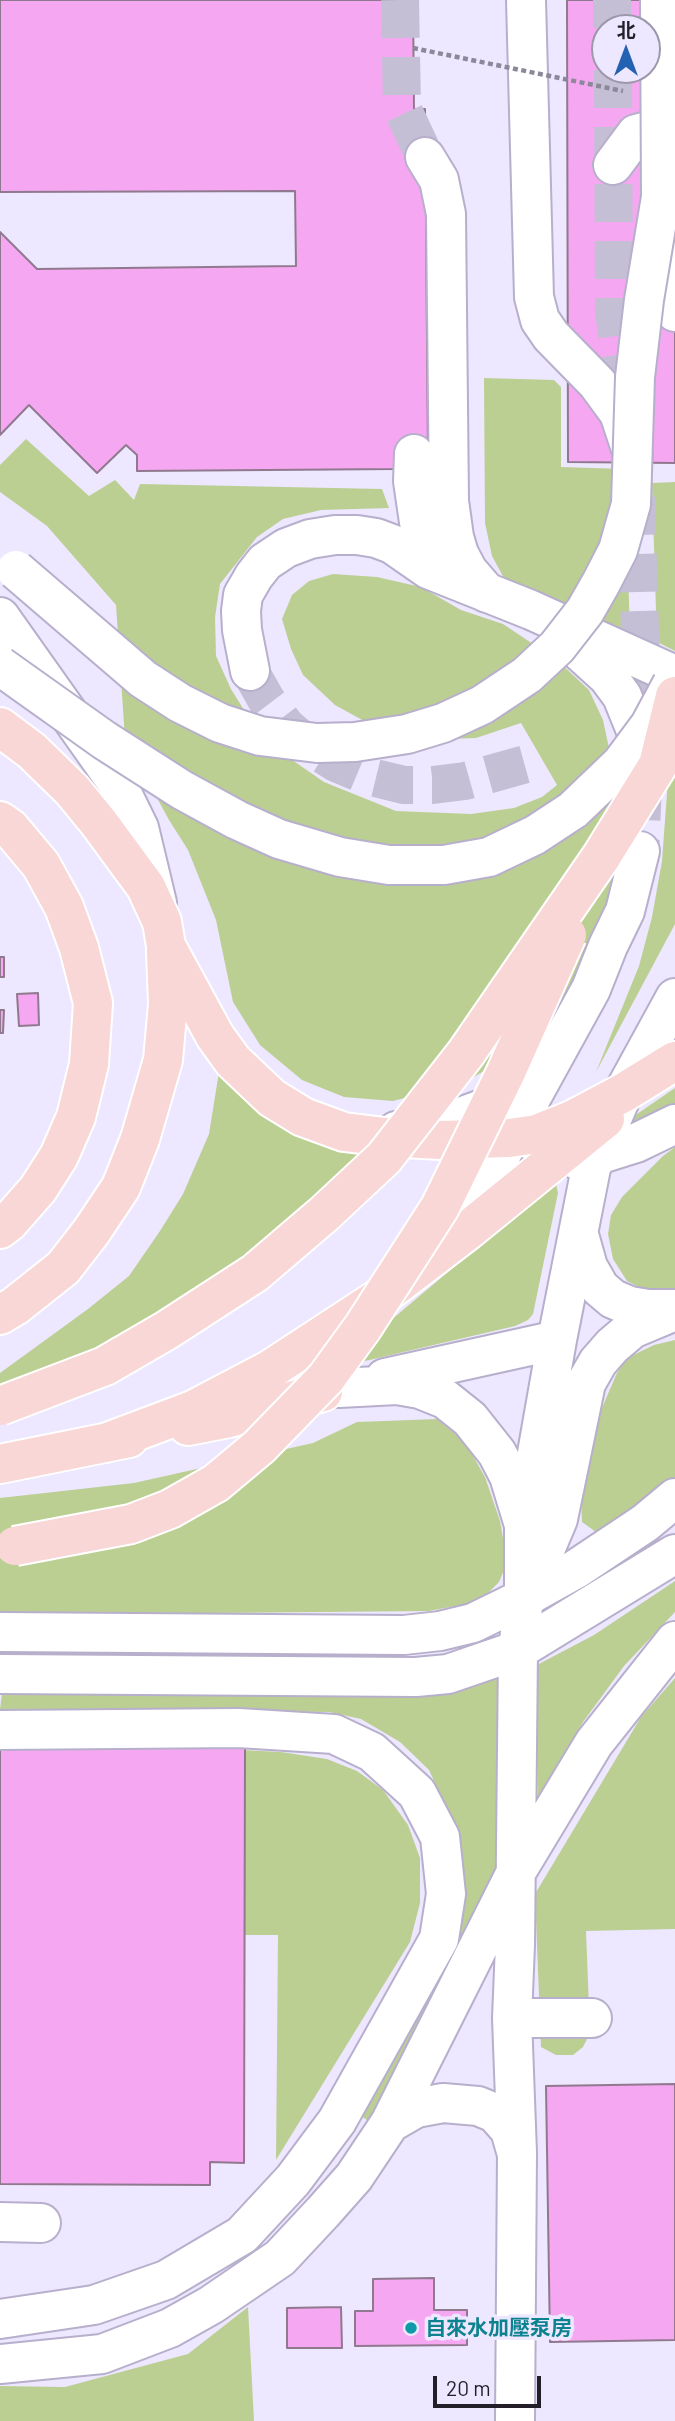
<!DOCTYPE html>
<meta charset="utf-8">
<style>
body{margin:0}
#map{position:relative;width:675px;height:2421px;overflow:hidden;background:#ede7ff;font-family:Barlow,"Noto Sans SC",sans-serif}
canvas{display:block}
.north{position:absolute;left:591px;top:14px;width:70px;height:70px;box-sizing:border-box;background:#ede7ff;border:2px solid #9c97a9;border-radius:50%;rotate:0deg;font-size:19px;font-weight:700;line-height:28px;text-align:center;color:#221f29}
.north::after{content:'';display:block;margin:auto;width:24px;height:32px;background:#2362b3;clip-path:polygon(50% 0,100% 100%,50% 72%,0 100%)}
.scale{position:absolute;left:433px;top:2376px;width:108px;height:32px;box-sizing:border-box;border:4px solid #221f29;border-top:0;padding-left:9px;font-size:21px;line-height:24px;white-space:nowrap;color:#221f29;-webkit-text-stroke:5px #ede7ff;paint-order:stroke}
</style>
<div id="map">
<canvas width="675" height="2421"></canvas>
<div class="north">北</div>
<div class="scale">20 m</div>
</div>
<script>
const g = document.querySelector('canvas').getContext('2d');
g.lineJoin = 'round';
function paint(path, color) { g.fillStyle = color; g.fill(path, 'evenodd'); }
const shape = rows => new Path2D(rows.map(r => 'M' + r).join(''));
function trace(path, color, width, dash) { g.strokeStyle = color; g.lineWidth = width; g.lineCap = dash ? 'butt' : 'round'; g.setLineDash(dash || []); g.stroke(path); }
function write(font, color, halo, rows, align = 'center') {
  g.font = font + ' Barlow,"Noto Sans SC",sans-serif'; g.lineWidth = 7; g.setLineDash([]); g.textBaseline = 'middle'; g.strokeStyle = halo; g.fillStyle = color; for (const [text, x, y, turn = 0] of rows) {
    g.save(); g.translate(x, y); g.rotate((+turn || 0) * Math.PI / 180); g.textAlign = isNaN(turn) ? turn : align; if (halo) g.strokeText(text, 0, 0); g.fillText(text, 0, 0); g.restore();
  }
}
const green = shape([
 [484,378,554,380,561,387,561,467,625,469,630,635,505,580,492,556,485,523],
 [26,439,89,496,115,480,134,500,140,484,382,489,389,508,321,510,283,519,257,537,220,584,215,617,216,656,231,689,252,723,285,755,324,782,396,811,471,814,514,808,542,797,557,785,521,723,476,738,418,740,375,727,335,705,303,675,291,649,282,619,292,595,309,581,333,574,377,577,421,587,461,610,503,624,557,660,589,690,603,720,623,814,614,869,605,911,583,967,557,1010,512,1054,464,1083,393,1101,344,1097,302,1080,260,1045,233,1002,216,920,188,850,169,820,125,739,116,605,47,526,0,492,0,465],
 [675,482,675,651,657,642,652,483],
 [675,712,675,924,596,1072,639,966,652,917,662,861,667,793,664,744],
 [222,1053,330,1146,366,1156,320,1206,111,1349,0,1387,0,1373,88,1309,129,1276,160,1231,183,1194,209,1134],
 [675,1088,675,1111,621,1130,637,1114],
 [675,1147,675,1292,655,1295,627,1281,613,1259,608,1234,611,1215,622,1197,663,1156],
 [556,1184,558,1193,533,1314,528,1320,515,1326,322,1371,371,1337,551,1185],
 [675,1340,675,1479,626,1520,596,1532,582,1522,581,1498,601,1410,617,1373,627,1358,654,1345],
 [437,1419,465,1442,485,1477,500,1521,506,1555,504,1570,499,1582,488,1593,471,1603,429,1611,0,1615,0,1498,134,1483,313,1443,357,1422],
 [675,1581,675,1612,624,1666,583,1722,538,1798,535,1666,594,1635],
 [498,1676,500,1855,494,1885,373,2124,361,2116,462,1907,464,1873,455,1826,429,1770,400,1742,361,1719,329,1712,0,1709,2,1694,396,1697,429,1695],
 [675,1678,675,1929,586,1931,590,2033,583,2047,573,2055,556,2055,541,2047,535,1894,641,1717],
 [221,1749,281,1752,327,1759,357,1771,383,1790,408,1825,420,1858,420,1903,410,1942,276,2160,278,1935,221,1935],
 [248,2307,254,2421,0,2421,0,2386,65,2387,188,2354]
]);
const building = shape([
 [0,0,413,0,414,109,425,109,428,454,396,469,137,471,137,455,126,445,97,473,29,405,0,435,0,232,37,269,296,266,295,191,0,192,0,0],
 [567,0,675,0,675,463,568,462,567,0],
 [605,28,647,28,647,70,605,70,605,28],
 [0,957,4,957,4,977,0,977,0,957],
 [38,993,39,1025,19,1026,17,994,38,993],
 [0,1010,4,1010,3,1033,0,1033,0,1010],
 [0,1739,245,1746,244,2163,210,2162,210,2185,0,2184,0,1739],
 [675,2084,675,2340,550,2342,546,2086,675,2084],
 [434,2278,434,2310,467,2310,467,2345,355,2346,355,2311,373,2311,373,2279,434,2278],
 [341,2307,342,2348,287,2348,287,2308,341,2307]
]);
const minorTunnel = shape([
 [400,0,402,108,425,157],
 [612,0,612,28],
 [613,70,614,311,627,403],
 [636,497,644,765,640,851],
 [250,671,267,701,286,726,309,746,336,763,367,776,404,785,433,785,465,781,533,762]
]);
const minor = shape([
 [526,0,534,297,540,320,551,336,597,383,619,413,633,455],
 [425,157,439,180,446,214,449,501,454,537,459,554,468,571,487,593],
 [613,165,636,134,662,127,675,132],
 [663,213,675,312],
 [414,454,413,481,419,522,435,559,450,576],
 [0,617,116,781,139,828,157,903],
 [565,638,608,677,622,696,637,733,644,765],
 [250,671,242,630,241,611,243,595,254,576,265,562,286,548,310,539,335,535,357,535,376,538,392,544,428,569,531,610,675,675],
 [396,1131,417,1129,455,1119,493,1105,511,1094],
 [579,1161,636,1143,675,1124],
 [467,1231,509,1138,591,989,608,946,625,911,640,851],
 [579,1235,588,1267,600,1288,613,1299,630,1306,648,1309,673,1309],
 [385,1378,557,1340],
 [339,1388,397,1385,420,1389,445,1399,470,1419,497,1453,509,1476,523,1522],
 [531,1583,558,1519,586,1383,598,1362,612,1346,632,1329,675,1311],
 [0,1632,404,1635,440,1631,473,1623,524,1598,576,1569,645,1523,675,1498],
 [0,1674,416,1677,448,1674,518,1650,675,1554],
 [0,1730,239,1728,334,1734,372,1752,417,1793,440,1837,446,1894,439,1939,337,2121,293,2180,242,2235,166,2280,94,2305,0,2319],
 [512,2018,592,2018],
 [390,2123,416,2108,443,2103,478,2106,495,2113,510,2130,516,2151],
 [0,2222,41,2223],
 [0,2364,102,2354,170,2328,211,2305,280,2258,323,2212,354,2177,390,2123,515,1874,594,1743,675,1641],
 [515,2421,517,2153,512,2018,515,1945,518,1650,524,1598,524,1527,557,1340,591,1168,623,1093,675,998]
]);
const major = shape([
 [0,727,32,751,72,790,99,823,146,887,162,922,166,946,215,1036,233,1061,272,1098,303,1117,344,1132,385,1137,441,1140,509,1138,537,1134,572,1120,623,1093,675,1061],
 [0,821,10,828,41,865,64,907,79,948,93,1003,89,1064,76,1117,59,1156,38,1189,9,1222,0,1229],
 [0,1315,15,1306,63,1268,91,1232,121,1187,140,1139,163,1060,168,1004,166,951],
 [188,1426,229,1418,323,1392],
 [105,1443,193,1410,271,1369,378,1299,467,1231,605,1119],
 [0,1464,129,1438]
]);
const pathBridge = shape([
 [413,48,623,91]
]);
const minorBridge = shape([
 [16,570,143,679,180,703,220,723,260,736,317,743,355,742,407,734,443,723,482,705,527,675,557,647,585,611,601,583,618,550,631,504,635,377,644,300,661,197,660,0],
 [0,666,104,740,182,790,237,820,279,839,340,857,389,865,444,865,489,857,535,835,573,810,621,764,650,725,672,684]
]);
const majorBridge = shape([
 [0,1406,105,1366,167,1330,255,1273,324,1214,384,1158,466,1053,601,857,658,765,675,696],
 [15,1546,131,1524,170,1509,216,1483,259,1447,326,1378,363,1327,440,1207,506,1072,567,935]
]);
const markers = [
 [411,2328,7,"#0f9aa8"]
];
const cultureNames = [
 ["自來水加壓泵房",425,2328]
];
paint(green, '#bccf93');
paint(building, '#f5a8f1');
trace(building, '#90798e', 2);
trace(minorTunnel, '#c4bfd4', 38, [38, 19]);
trace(minor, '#b7afcc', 42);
trace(major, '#fff', 42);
trace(minor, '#fff', 38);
trace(major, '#f8d7d6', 38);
trace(minorBridge, '#b7afcc', 42, []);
trace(majorBridge, '#fff', 42, []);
trace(pathBridge, '#8c8799', 4.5, [5, 3.5]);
trace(minorBridge, '#fff', 38);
trace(majorBridge, '#f8d7d6', 38);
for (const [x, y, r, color] of markers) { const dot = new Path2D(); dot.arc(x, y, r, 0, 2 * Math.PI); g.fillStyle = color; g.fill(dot); trace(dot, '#ede7ff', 2.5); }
write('bold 21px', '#0d838f', '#ede7ff', cultureNames, 'left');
</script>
